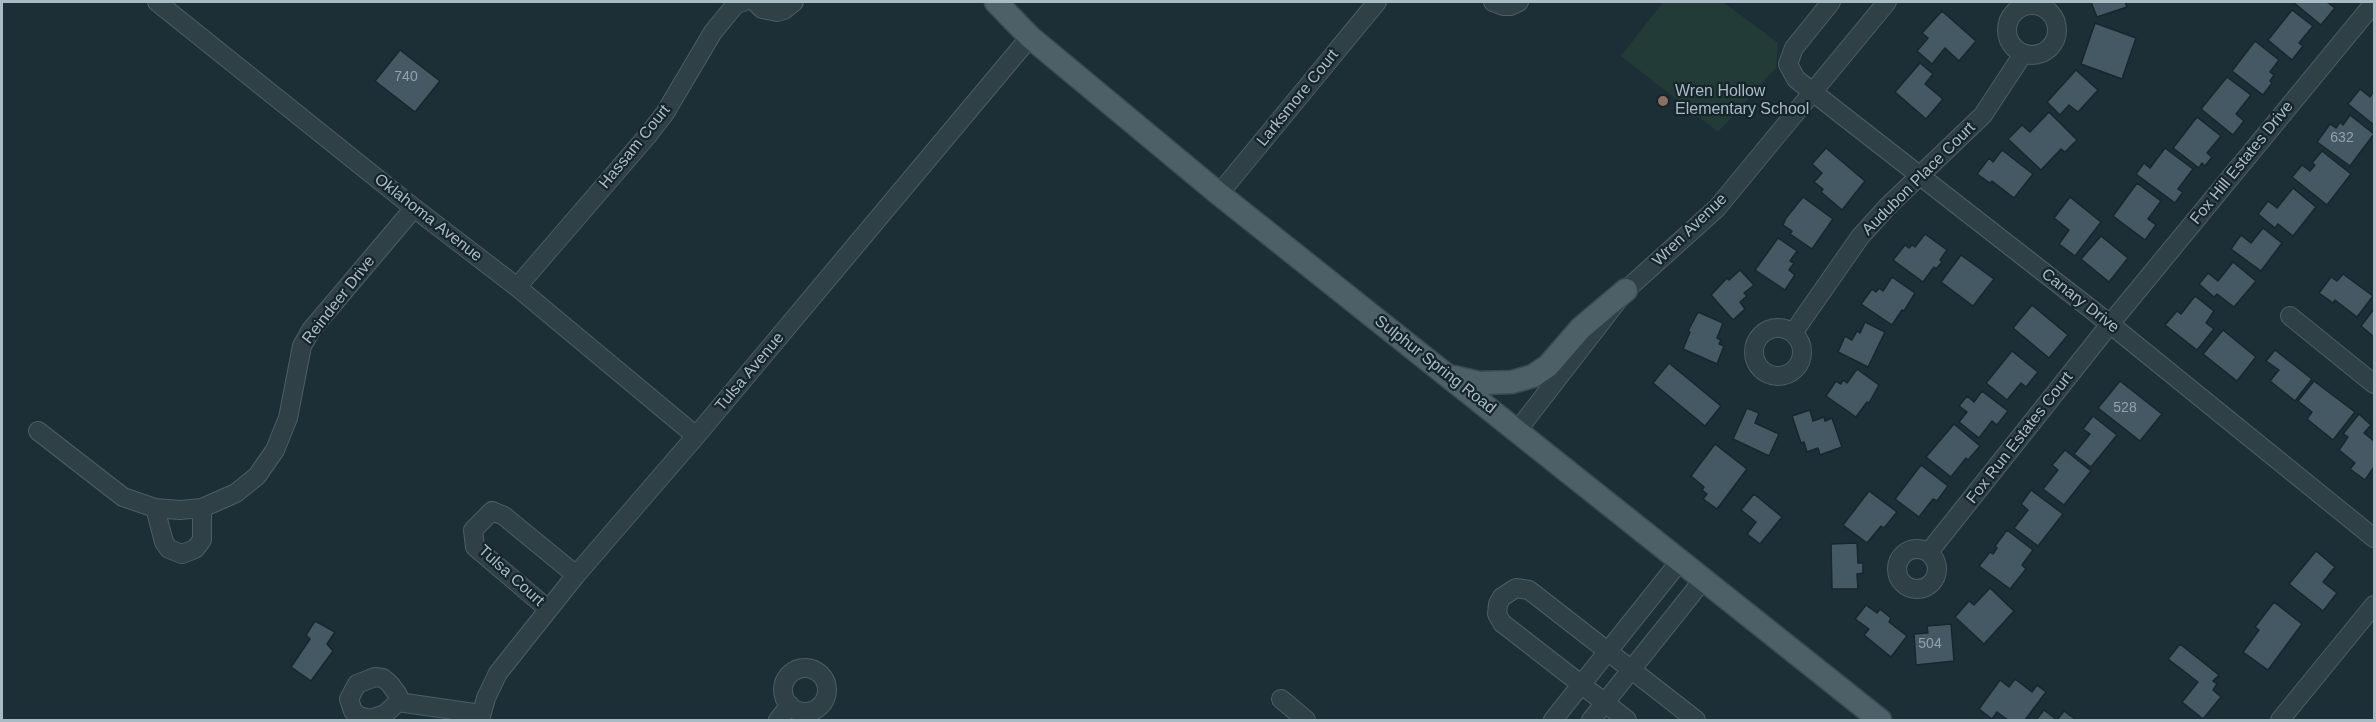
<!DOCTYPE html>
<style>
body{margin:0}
#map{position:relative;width:2376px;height:722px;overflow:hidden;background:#1d2f36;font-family:Helvetica,sans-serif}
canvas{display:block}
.frame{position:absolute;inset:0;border:3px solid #a9bbc5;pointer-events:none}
</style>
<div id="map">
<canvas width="2376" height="722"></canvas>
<div class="frame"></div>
</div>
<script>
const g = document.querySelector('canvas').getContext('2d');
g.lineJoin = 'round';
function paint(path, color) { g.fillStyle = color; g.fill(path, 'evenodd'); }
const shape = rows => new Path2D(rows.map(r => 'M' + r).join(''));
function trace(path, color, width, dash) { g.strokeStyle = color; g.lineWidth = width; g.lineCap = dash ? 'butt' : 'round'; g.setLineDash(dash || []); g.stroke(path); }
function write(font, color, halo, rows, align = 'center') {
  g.font = font + ' Helvetica,sans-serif'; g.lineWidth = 4.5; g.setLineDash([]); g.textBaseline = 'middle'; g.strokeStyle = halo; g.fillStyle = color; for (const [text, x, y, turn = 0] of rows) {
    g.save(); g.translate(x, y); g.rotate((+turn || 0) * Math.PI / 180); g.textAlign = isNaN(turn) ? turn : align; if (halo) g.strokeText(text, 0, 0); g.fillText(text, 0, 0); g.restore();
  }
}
const green = shape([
 [1663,2,1723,2,1778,43,1776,68,1718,132,1621,56]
]);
const building = shape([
 [2091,2,2125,2,2127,7,2097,17,2091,2],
 [2293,2,2327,2,2335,8,2321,25,2293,2],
 [2292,10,2313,26,2299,43,2303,46,2292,60,2268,40,2292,10],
 [1942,11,1976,41,1959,61,1945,48,1932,64,1917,51,1928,38,1922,33,1942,11],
 [2095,23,2136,38,2122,79,2081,64,2095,23],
 [2255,41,2279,60,2270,72,2274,75,2270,81,2272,83,2263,95,2232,71,2255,41],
 [400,50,440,81,415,112,375,81,400,50],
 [1920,63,1933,74,1925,84,1943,99,1926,119,1895,92,1920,63],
 [2076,70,2098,90,2078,112,2069,105,2060,115,2047,102,2076,70],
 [2227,77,2251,95,2236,114,2244,121,2233,135,2201,109,2227,77],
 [2360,89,2370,97,2374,91,2374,125,2348,104,2360,89],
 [2049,112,2077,140,2065,152,2061,149,2041,170,2008,139,2022,125,2030,132,2049,112],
 [2350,115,2374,134,2350,166,2317,142,2330,124,2336,128,2340,122,2343,125,2350,115],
 [2197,117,2221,136,2207,153,2212,157,2205,166,2202,163,2199,168,2173,148,2197,117],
 [1826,148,1865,181,1842,210,1821,192,1823,189,1814,182,1822,173,1812,164,1826,148],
 [2165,148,2193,169,2178,189,2183,192,2175,203,2136,174,2144,163,2150,168,2165,148],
 [2002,150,2033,174,2014,198,1992,181,1990,183,1977,174,1989,158,1993,162,2002,150],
 [2322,151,2351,174,2327,205,2292,177,2302,165,2310,171,2315,165,2312,163,2322,151],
 [2137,183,2161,201,2148,219,2156,225,2145,240,2113,216,2137,183],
 [2293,188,2316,207,2293,236,2278,224,2275,228,2258,214,2268,201,2277,208,2293,188],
 [1803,197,1833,219,1812,249,1790,234,1792,231,1783,225,1786,218,1803,197],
 [2070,197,2101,222,2075,256,2059,244,2069,230,2054,218,2070,197],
 [2263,228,2282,243,2261,271,2231,249,2241,235,2251,243,2263,228],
 [1925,234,1947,250,1940,260,1942,262,1936,269,1934,267,1923,282,1893,260,1905,245,1909,248,1912,245,1915,247,1925,234],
 [2101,236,2128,258,2109,282,2081,259,2101,236],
 [1778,238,1797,251,1790,261,1794,263,1789,270,1795,275,1785,290,1755,270,1778,238],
 [1961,255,1994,279,1973,306,1941,282,1961,255],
 [2233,262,2256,281,2234,307,2217,294,2214,297,2199,284,2208,273,2218,281,2233,262],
 [1740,270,1754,285,1744,293,1747,296,1740,302,1745,309,1733,320,1711,295,1727,278,1729,280,1740,270],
 [2343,274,2373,296,2357,317,2335,300,2333,303,2319,293,2331,277,2337,281,2343,274],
 [1892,277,1915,293,1904,311,1902,310,1892,325,1861,304,1872,289,1876,292,1879,288,1883,291,1892,277],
 [2195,296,2214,311,2206,323,2214,329,2197,350,2165,325,2177,311,2181,314,2195,296],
 [2032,305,2068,335,2049,358,2013,328,2032,305],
 [2374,309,2374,337,2361,326,2374,309],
 [1698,312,1723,323,1717,338,1721,340,1719,344,1724,346,1717,364,1683,349,1690,332,1688,331,1698,312],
 [1865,322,1885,332,1868,367,1838,352,1845,336,1852,340,1857,331,1860,333,1865,322],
 [2223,330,2256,357,2237,381,2203,354,2223,330],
 [2275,350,2312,379,2295,401,2270,381,2279,370,2266,361,2275,350],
 [2012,351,2038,372,2026,387,2021,383,2007,400,1986,383,2012,351],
 [1669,363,1721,406,1705,426,1653,383,1669,363],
 [1857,369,1879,385,1869,403,1867,402,1856,417,1826,396,1836,381,1841,384,1843,380,1847,383,1857,369],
 [2120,381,2162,414,2140,441,2098,408,2120,381],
 [2314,381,2355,412,2333,440,2307,419,2312,412,2298,401,2314,381],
 [1982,391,2008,411,1997,425,1992,421,1979,438,1959,422,1967,412,1959,406,1967,396,1974,402,1982,391],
 [1747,408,1759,413,1755,423,1779,434,1769,456,1733,439,1747,408],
 [1810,410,1813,421,1824,417,1825,421,1832,418,1842,447,1820,455,1818,448,1807,452,1804,442,1801,443,1792,416,1810,410],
 [2359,414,2371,425,2364,433,2374,441,2374,467,2365,480,2350,469,2355,463,2339,450,2348,437,2343,434,2359,414],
 [2093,416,2117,435,2091,467,2074,454,2090,434,2083,429,2093,416],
 [1954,424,1980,446,1968,460,1966,458,1951,477,1926,457,1954,424],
 [1715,444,1747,469,1717,509,1703,499,1707,494,1702,490,1704,487,1691,476,1715,444],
 [2065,450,2091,471,2064,505,2043,489,2058,470,2052,465,2065,450],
 [1921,465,1948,486,1937,501,1933,499,1919,517,1895,499,1921,465],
 [2031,490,2063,514,2038,546,2014,528,2028,510,2021,504,2031,490],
 [1869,491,1897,512,1884,528,1881,526,1867,543,1843,525,1869,491],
 [1754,494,1782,517,1760,544,1747,534,1756,522,1741,510,1754,494],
 [2007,530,2033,550,2022,565,2026,569,2010,589,1979,566,1990,552,1993,554,1997,548,1995,546,2007,530],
 [1857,543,1858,563,1863,563,1863,573,1857,574,1858,589,1832,589,1831,544,1857,543],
 [2316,551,2335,567,2323,582,2337,593,2323,611,2289,584,2316,551],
 [1990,588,2014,611,1984,644,1955,617,1969,601,1974,605,1990,588],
 [2274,602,2302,624,2268,670,2243,652,2259,630,2255,627,2274,602],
 [1866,605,1877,613,1880,609,1891,618,1889,622,1907,636,1891,657,1864,635,1869,629,1855,619,1866,605],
 [315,621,335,632,327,644,333,651,311,681,291,667,310,639,306,635,315,621],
 [1951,624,1954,661,1916,665,1914,634,1928,633,1927,626,1951,624],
 [2180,644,2219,675,2213,681,2217,684,2213,690,2221,697,2203,719,2182,702,2198,682,2168,659,2180,644],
 [2015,679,2032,692,2037,685,2046,692,2025,720,2008,720,1997,712,1992,719,1979,709,2000,680,2009,687,2015,679],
 [2044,710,2057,720,2064,711,2076,720,2036,720,2044,710]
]);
const minor = shape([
 [157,2,414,208,517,287,696,436],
 [755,2,762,9,777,12,784,10,794,2],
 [1493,2,1504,6,1510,6,1519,2],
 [1831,2,1794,48,1788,64,1796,79,2110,324,2374,538],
 '2007 30a25 25 0 1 1 50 0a25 25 0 1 1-50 0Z',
 [1219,194,1377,2],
 [517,287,648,135,665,113,713,32,736,4,743,2],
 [2290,316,2374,384],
 '1754 352a24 24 0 1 1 48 0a24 24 0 1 1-48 0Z',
 [1793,333,1860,237,1888,206,1983,115,2023,54],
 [38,431,123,497,155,508,180,510,202,508,236,493,257,476,275,450,288,418,302,346,311,330,414,208],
 [1517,431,1626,290,1717,208,1887,2],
 [155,508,164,542,169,549,182,554,195,549,202,540,202,508],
 '1897 569a20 20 0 1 1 40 0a20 20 0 1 1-40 0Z',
 [1929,552,2110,324,2374,3],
 [548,609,475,547,473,530,492,511,504,516,576,575],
 '783 690a22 22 0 1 1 44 0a22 22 0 1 1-44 0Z',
 [375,677,383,678,390,684,398,695,398,702,385,714,370,719,359,716,353,711,349,699,357,684,375,677],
 [1281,699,1306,720],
 [398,702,481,714],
 [480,720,486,698,498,673,576,575,696,436,1030,37],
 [778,720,790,705],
 [1553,720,1680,561],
 [1591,720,1703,580],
 [1627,720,1502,623,1497,614,1498,604,1502,597,1516,588,1529,590,1696,720],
 [2280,720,2374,605]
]);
const major = shape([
 [996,2,1030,37,1219,194,1880,720],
 [1453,377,1479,383,1512,382,1533,376,1548,366,1581,328,1626,290]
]);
const markers = [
 [1663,101,6,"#8d6e63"]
];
const numberNames = [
 ["740",406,77],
 ["632",2342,138],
 ["528",2125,408],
 ["504",1930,644]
];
const poiNames = [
 ["Wren Hollow",1675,92],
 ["Elementary School",1675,110]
];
const streetNames = [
 ["Larksmore Court",1298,98,-51],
 ["Hassam Court",635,147,-51],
 ["Fox Hill Estates Drive",2242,163,-51],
 ["Audubon Place Court",1919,179,-45],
 ["Oklahoma Avenue",428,218,38],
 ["Wren Avenue",1690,230,-44],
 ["Reindeer Drive",339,300,-52],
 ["Canary Drive",2080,301,38],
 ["Sulphur Spring Road",1435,365,38],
 ["Tulsa Avenue",750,372,-50],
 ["Fox Run Estates Court",2020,438,-52],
 ["Tulsa Court",511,576,42]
];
paint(green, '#223b36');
paint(building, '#445963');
trace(building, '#18262d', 1.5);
trace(minor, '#4d5d65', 20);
trace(major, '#3c4b53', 25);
trace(minor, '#304047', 18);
trace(major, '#4e6067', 22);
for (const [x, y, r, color] of markers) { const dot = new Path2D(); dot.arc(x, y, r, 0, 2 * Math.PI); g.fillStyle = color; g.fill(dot); trace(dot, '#16242b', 2); }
write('14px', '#90a2ac', null, numberNames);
write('16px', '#a9bbc5', '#16242b', poiNames, 'left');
write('16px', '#a9bbc5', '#16242b', streetNames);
</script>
